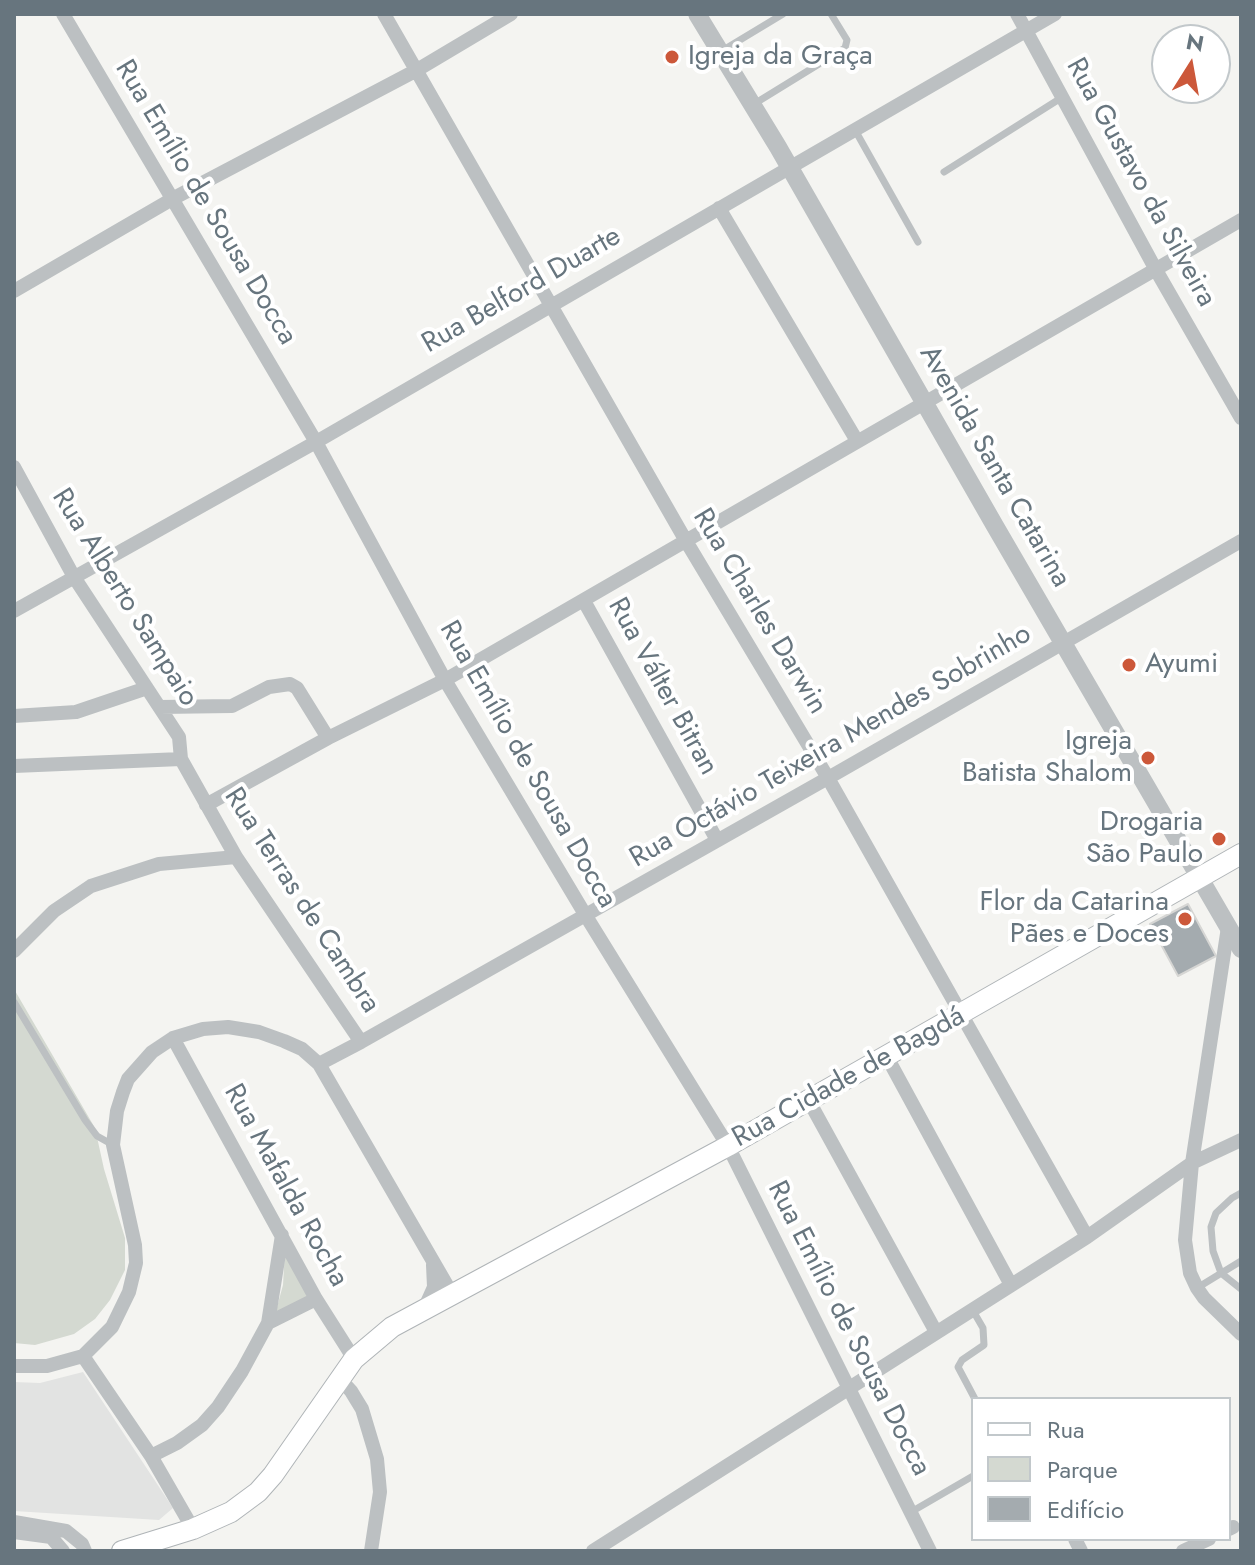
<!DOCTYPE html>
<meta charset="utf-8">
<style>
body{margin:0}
#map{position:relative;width:1255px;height:1565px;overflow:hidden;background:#f4f4f1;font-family:Jost,sans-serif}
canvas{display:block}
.frame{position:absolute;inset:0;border:16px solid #67757e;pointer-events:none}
.legend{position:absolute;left:971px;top:1397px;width:260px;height:144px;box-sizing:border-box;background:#fff;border:2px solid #c2c8cb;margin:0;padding:10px 14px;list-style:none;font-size:24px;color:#67757e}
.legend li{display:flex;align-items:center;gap:16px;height:40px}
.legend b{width:40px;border:2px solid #c2c8cb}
.north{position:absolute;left:1151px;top:24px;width:80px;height:80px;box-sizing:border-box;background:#fff;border:2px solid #c2c8cb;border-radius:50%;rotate:11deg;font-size:22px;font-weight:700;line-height:32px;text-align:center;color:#67757e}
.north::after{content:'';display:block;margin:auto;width:28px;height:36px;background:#cc583a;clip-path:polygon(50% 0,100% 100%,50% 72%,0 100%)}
</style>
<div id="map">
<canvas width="1255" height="1565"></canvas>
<div class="frame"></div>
<ul class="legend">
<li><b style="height:10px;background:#fff"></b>Rua</li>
<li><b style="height:22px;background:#d4d9d1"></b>Parque</li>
<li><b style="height:22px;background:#a4abaf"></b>Edifício</li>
</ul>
<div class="north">N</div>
</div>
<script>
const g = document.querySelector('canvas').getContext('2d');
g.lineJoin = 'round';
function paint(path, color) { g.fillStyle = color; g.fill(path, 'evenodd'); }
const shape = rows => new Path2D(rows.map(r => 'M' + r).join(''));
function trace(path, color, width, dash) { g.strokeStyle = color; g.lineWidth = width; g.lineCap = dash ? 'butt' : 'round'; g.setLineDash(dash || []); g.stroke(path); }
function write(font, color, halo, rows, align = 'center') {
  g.font = font + ' Jost,sans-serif'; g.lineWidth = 8; g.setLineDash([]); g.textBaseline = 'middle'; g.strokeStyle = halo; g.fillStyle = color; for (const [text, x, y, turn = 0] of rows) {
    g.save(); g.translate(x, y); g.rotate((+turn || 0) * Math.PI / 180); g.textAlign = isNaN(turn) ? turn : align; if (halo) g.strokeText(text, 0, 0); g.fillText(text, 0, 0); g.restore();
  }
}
const built = shape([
 [83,1372,173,1508,159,1520,14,1511,14,1382,40,1383]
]);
const green = shape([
 [14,989,95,1128,104,1169,125,1238,125,1270,110,1300,95,1319,74,1334,35,1345,14,1343],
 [285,1250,311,1295,274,1318,283,1285]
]);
const building = shape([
 [1188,904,1216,956,1178,976,1150,924,1188,904]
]);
const service = shape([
 [720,52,783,14],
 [754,104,845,48,847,40,831,14],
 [855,130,918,242],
 [944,172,1061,98],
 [14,1002,85,1120,97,1136,113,1145],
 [1241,1193,1232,1198,1216,1213,1211,1227,1213,1251,1221,1273,1241,1289],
 [1197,1288,1241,1261],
 [972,1309,983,1328,984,1345,962,1360,958,1367,975,1399],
 [911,1512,973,1476]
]);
const minor = shape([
 [63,14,316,442,445,680,586,916,728,1146,930,1551],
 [384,14,686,541,828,778,1087,1237],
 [1017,14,1156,270,1241,418],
 [719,208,857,441],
 [14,291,174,198,417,70,511,14],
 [14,467,74,577,179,737,181,759,236,857,361,1042,319,1064,452,1294],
 [584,601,717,840],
 [14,611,316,442,1055,14],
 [160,707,232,706,269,687,290,684,297,688,328,738],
 [14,716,76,712,147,688],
 [14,766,181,759],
 [206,805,328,738,445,680,1241,220],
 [1228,927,1192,1163,1185,1240,1190,1273,1197,1288,1204,1298,1241,1334],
 [14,951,54,911,91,886,159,864,236,857],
 [173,1038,316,1299,354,1359],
 [361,1042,828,778,1241,541],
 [887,1057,1011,1285],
 [809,1101,936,1332],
 [425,1307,434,1287,433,1265],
 [268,1323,316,1299],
 [83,1356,151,1456,193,1529],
 [14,1366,47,1366,83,1356,112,1327,129,1292,136,1263,135,1245,113,1145,117,1111,123,1092,128,1079,152,1052,173,1038,203,1029,228,1027,259,1032,284,1041,302,1049,319,1064],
 [339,1378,351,1391,362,1409,377,1459,380,1492,371,1551],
 [151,1456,177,1443,202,1425,218,1407,242,1371,268,1323,282,1235],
 [14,1522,66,1531,82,1544,85,1551],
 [1229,1529,1233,1527],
 [14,1532,51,1537,63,1551],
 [1075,1539,1081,1551],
 [593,1551,1087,1237,1192,1163,1241,1140],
 [1183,1551,1209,1539]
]);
const tertiary = shape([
 [697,14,778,147,995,526,1241,949]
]);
const secondary = shape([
 [122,1551,193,1529,231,1512,258,1492,273,1475,354,1359,392,1327,728,1146,1241,854]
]);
const markers = [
 [672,57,8,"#cc583a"],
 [1129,665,8,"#cc583a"],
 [1148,758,8,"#cc583a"],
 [1219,839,8,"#cc583a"],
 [1185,919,8,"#cc583a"]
];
const poiNames = [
 ["Igreja da Graça",688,57,"left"],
 ["Ayumi",1145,665,"left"],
 ["Igreja",1132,742],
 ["Batista Shalom",1132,774],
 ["Drogaria",1203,823],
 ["São Paulo",1203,855],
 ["Flor da Catarina",1169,903],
 ["Pães e Doces",1169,935]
];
const streetNames = [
 ["Rua Gustavo da Silveira",1140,183,61],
 ["Rua Emílio de Sousa Docca",205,203,59],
 ["Rua Belford Duarte",522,291,-30],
 ["Avenida Santa Catarina",994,467,60],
 ["Rua Alberto Sampaio",124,598,58],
 ["Rua Charles Darwin",759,612,59],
 ["Rua Válter Bitran",662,687,61],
 ["Rua Octávio Teixeira Mendes Sobrinho",831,747,-30],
 ["Rua Emílio de Sousa Docca",527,765,60],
 ["Rua Terras de Cambra",301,901,57],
 ["Rua Cidade de Bagdá",849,1078,-29],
 ["Rua Mafalda Rocha",285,1186,61],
 ["Rua Emílio de Sousa Docca",848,1329,63]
];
paint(built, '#e2e3e2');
paint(green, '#d4d9d1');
paint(building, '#a4abaf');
trace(building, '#d6d6d4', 2);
trace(secondary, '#afb4b7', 22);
trace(service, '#bcc0c2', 7);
trace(minor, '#bcc0c2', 14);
trace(tertiary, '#bcc0c2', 18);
trace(secondary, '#fff', 20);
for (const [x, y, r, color] of markers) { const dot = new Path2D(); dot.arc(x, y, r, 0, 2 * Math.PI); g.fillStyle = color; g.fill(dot); trace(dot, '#fff', 3); }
write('28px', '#67757e', '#fff', poiNames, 'right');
write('28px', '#67757e', '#fff', streetNames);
</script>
